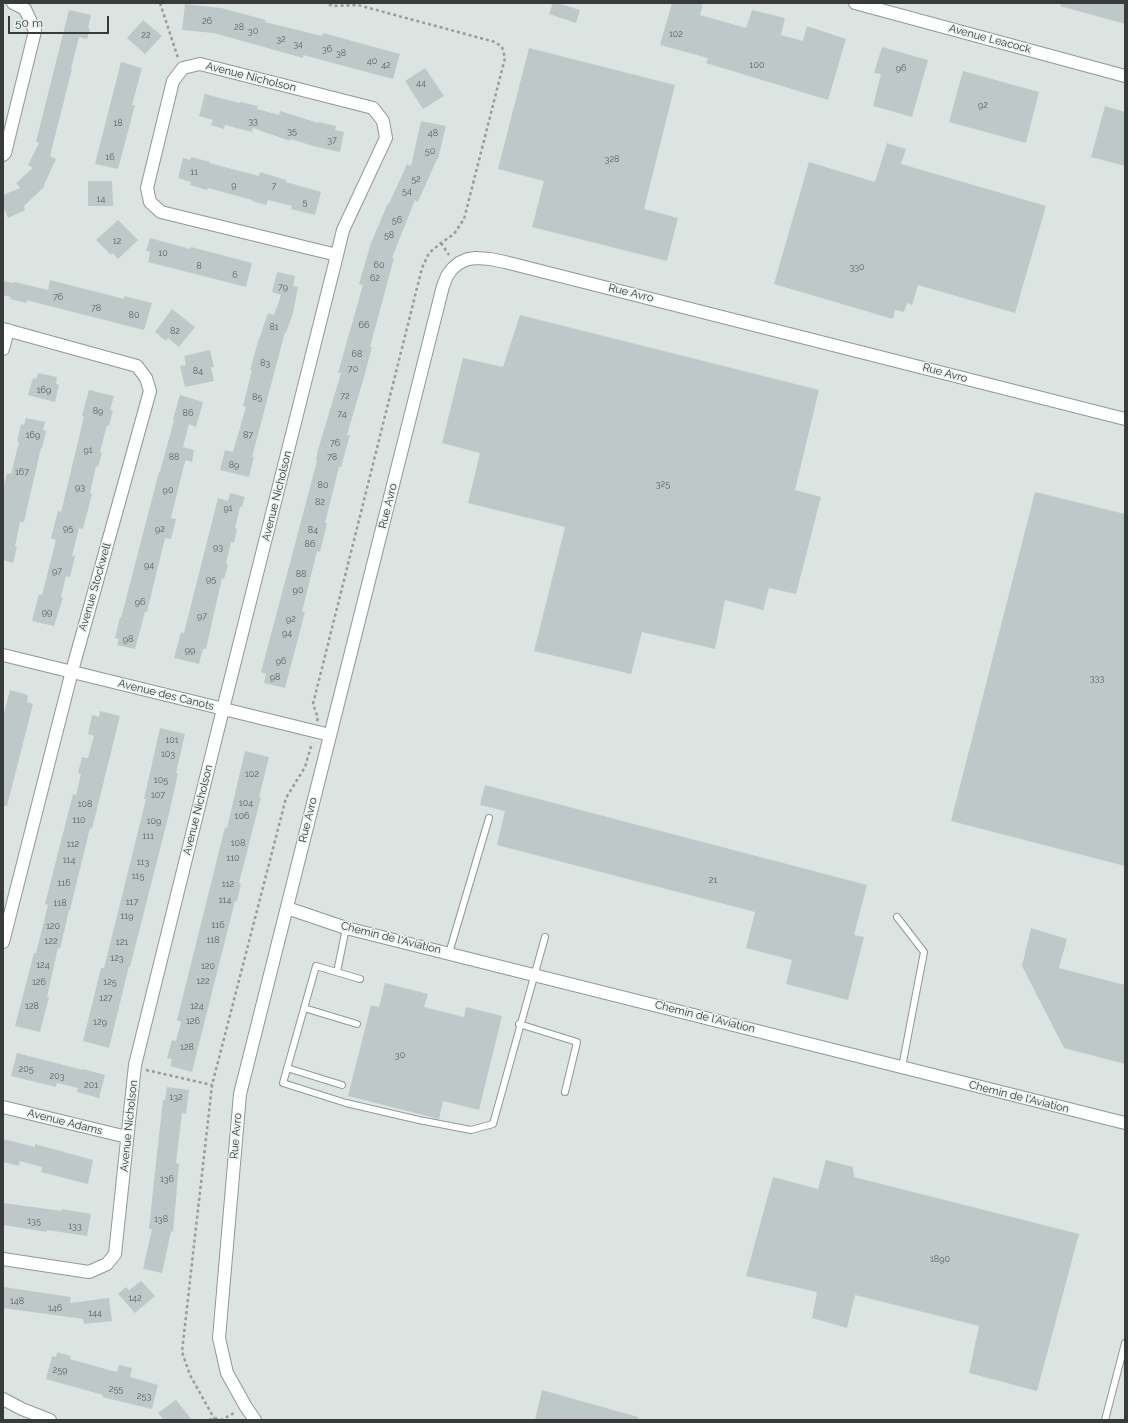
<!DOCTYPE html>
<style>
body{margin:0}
#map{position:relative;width:1128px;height:1423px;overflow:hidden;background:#dbe4e0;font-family:Raleway,sans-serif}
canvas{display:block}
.frame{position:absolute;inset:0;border:4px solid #373b39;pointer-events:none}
.scale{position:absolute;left:8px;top:16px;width:101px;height:18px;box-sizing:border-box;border:2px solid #373b39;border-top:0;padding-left:5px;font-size:12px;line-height:14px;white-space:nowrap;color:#373b39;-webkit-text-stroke:3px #e8f1ee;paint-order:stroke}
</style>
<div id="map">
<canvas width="1128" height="1423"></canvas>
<div class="frame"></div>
<div class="scale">50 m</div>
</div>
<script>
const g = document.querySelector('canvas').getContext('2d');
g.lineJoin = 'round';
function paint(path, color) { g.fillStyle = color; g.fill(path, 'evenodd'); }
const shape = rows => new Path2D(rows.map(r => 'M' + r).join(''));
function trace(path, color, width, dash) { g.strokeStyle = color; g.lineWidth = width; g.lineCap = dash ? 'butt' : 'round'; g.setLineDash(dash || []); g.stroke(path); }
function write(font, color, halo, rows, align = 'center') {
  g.font = font + ' Raleway,sans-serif'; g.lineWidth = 3; g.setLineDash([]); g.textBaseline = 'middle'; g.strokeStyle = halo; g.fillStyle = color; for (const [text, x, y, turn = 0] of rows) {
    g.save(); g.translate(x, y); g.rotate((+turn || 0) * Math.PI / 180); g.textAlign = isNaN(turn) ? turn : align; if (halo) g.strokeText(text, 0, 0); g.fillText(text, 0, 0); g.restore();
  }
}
const building = shape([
 [553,3,557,3,580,10,576,23,549,14],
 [672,3,703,3,700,15,746,28,752,10,785,18,781,35,803,41,807,26,846,39,828,100,706,63,708,58,660,45],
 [1061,3,1125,3,1125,24,1060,6],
 [185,4,221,8,266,20,265,22,322,36,323,33,400,54,393,79,303,55,303,58,214,33,182,30],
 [69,10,91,15,88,28,90,29,87,39,79,37,71,69,72,69,50,156,56,159,44,185,45,186,24,206,25,210,8,218,3,206,3,195,20,188,16,183,33,168,28,165,39,143,36,142],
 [143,20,162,36,145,54,127,38],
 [882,47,928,60,912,117,873,106,881,74,874,73],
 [529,48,675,85,644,209,678,218,667,261,532,227,544,181,498,169],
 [121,62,142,68,132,105,135,105,118,169,95,164],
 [425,68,444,96,423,109,405,81],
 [963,71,1039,92,1026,143,949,122],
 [205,94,239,103,240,102,258,106,257,109,279,115,280,111,318,123,319,122,336,126,335,130,344,132,340,152,313,146,291,139,290,141,253,128,252,132,225,125,224,129,211,125,213,120,199,116],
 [1105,106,1125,112,1125,166,1091,157],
 [421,121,446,126,438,159,437,159,418,202,415,200,392,258,394,258,370,347,372,347,364,377,347,435,350,435,341,467,339,467,325,523,327,523,320,552,317,551,302,612,305,612,285,688,264,683,266,674,261,672,317,461,316,460,318,450,341,373,338,373,363,285,359,284,371,243,388,203,389,204,407,164,411,166],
 [887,143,906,149,901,164,1046,206,1015,313,918,285,912,305,907,303,904,312,895,310,893,319,774,284,809,162,875,182],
 [191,157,210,162,209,163,259,176,260,172,286,180,286,182,321,192,315,215,291,209,292,206,268,200,266,205,252,201,252,200,208,188,207,190,190,185,191,182,178,178,183,158,190,160],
 [88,181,112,181,113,206,88,206],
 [118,220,138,240,118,259,113,253,111,255,96,240],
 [150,238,190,249,191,247,252,263,246,287,148,262,150,252,146,251],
 [277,272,295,276,293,286,298,287,293,313,286,333,285,332,252,457,254,457,249,477,220,470,225,450,233,452,246,407,243,406,252,370,250,370,257,345,268,313,274,315,281,295,272,292],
 [50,280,124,299,124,296,152,303,144,330,34,302,27,300,26,303,10,299,11,297,3,295,3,281,14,283,15,282,48,290],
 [172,309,195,327,179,347,168,338,166,341,155,332],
 [520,315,819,390,795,490,821,497,796,594,769,588,763,610,725,600,715,649,642,632,631,674,534,651,565,527,468,503,480,453,442,443,463,358,503,367],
 [210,350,214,367,211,367,214,381,185,387,180,366,186,365,184,356],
 [38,373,57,377,56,384,59,385,55,402,28,395,33,378,36,379],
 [89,390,114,396,110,410,113,410,109,426,107,425,100,452,102,453,98,467,96,466,90,493,92,494,83,529,79,528,72,556,75,556,70,577,66,576,61,597,63,598,54,626,32,621,39,594,42,595,56,540,51,538,58,511,61,512,84,417,82,416],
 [180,395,203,402,196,427,189,424,183,447,194,450,192,462,186,460,184,465,171,518,176,519,171,539,165,538,147,612,145,612,135,649,117,645,119,639,115,638,120,617,121,618,159,472,160,472,174,420,173,419],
 [26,418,45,422,43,430,46,431,42,448,41,448,24,522,20,522,15,546,17,547,13,563,3,560,3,490,7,473,11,474,19,442,17,442,21,424,24,425],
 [1035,492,1125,514,1125,866,951,821],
 [230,493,245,497,242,507,240,507,235,528,237,529,234,543,231,542,226,564,228,565,224,579,222,578,206,649,203,649,199,664,174,658,181,632,184,633,218,498,228,501],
 [10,690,28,695,27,702,33,704,7,806,3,806,3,717],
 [100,711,120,716,92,829,90,828,70,910,69,910,60,949,58,948,47,997,49,997,40,1032,15,1026,34,953,36,953,48,905,45,904,73,794,76,795,81,774,78,773,82,757,88,758,94,736,88,734,92,715,99,717],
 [160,728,185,734,176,773,178,773,169,814,130,967,129,966,109,1048,83,1041,101,968,104,968,116,920,146,799,144,799],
 [245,751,269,757,259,797,261,797,239,883,241,884,237,901,235,901,192,1072,170,1066,172,1059,167,1058,172,1040,176,1041,181,1022,177,1020,225,827,227,828],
 [485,785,867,885,854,935,864,937,848,1000,786,984,792,960,746,948,755,912,497,845,505,811,480,805],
 [1031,928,1067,939,1059,968,1125,985,1125,1064,1064,1048,1022,966],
 [385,983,428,994,424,1007,464,1017,466,1007,502,1016,479,1110,443,1101,439,1119,348,1096,371,1005,379,1007],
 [17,1053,83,1070,83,1069,105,1075,99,1098,77,1092,78,1088,57,1083,56,1087,11,1076],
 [167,1087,189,1090,186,1114,182,1113,176,1163,179,1164,173,1232,171,1231,162,1273,143,1269,152,1229,149,1229,153,1190,163,1100,165,1100],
 [3,1139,35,1147,35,1144,93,1160,88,1184,41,1172,42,1167,20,1161,19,1166,3,1162],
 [826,1160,853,1167,854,1177,1079,1234,1037,1391,969,1373,979,1326,855,1295,847,1328,812,1318,817,1292,746,1276,773,1177,818,1189],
 [3,1203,62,1211,62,1209,91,1214,87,1236,47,1230,47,1232,3,1225],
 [141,1281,155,1296,135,1313,118,1294,126,1287,129,1290],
 [4,1287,71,1297,70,1303,109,1298,112,1321,84,1324,83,1319,3,1308],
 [57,1352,71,1356,70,1359,109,1370,117,1372,119,1365,132,1368,130,1377,158,1385,152,1409,102,1397,103,1395,46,1379,52,1356,56,1357],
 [542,1390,638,1417,638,1420,535,1420],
 [176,1400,192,1420,164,1420,158,1413]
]);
const path = shape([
 [160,3,178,58],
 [441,243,449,255],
 [317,721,318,718,313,704,422,268,429,253,441,243,454,234,464,219,505,58,502,47,495,42,358,5,332,6,327,3],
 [146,1070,212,1085],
 [209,1420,214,1418,221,1420,236,1412],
 [215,1420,190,1375,182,1352,212,1085,286,798,305,767,312,743]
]);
const lane = shape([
 [897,917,924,952,902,1067],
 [449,953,489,818],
 [337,972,346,928],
 [360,979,316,966,283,1083,346,1103,419,1120,471,1130,493,1124,545,937],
 [304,1008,357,1024],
 [519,1024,577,1042,565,1092],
 [287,1068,342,1085],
 [1105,1420,1125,1343]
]);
const street = shape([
 [855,3,1125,76],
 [3,155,5,153,35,31,25,9,13,3],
 [3,329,137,366,146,378,150,391,72,671,3,942],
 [3,349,8,330],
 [3,655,330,735],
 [287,908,346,928,1125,1123],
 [3,1107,127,1137],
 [3,1259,89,1272,107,1264,115,1254,135,1065,223,709,337,255,343,230,386,138,383,121,373,108,200,64,183,68,173,81,147,188,150,202,161,212,337,255],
 [3,1399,22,1409,50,1420],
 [255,1420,246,1407,227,1373,219,1338,240,1094,443,286,447,276,452,269,459,263,468,259,476,258,490,259,505,262,1125,419]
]);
const numberNames = [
 ["26",207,21],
 ["28",239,27],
 ["30",253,31],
 ["102",676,34],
 ["22",146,35],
 ["32",281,39],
 ["34",298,44],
 ["36",327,49],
 ["38",341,53],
 ["40",372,61],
 ["42",386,65],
 ["100",757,65],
 ["96",901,68],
 ["44",421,83],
 ["92",983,105],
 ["33",253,121],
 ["18",118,123],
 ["35",292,131],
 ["48",433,133],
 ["37",332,140],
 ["50",430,151],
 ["16",110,157],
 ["328",612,159],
 ["11",194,172],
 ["52",416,179],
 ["9",234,185],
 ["7",274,186],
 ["54",407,191],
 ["14",101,199],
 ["5",305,202],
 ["56",397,220],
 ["58",389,235],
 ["12",117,241],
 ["10",163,253],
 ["60",379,265],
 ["8",199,266],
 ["330",857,267],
 ["6",235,275],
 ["62",375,278],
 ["79",283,287],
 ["76",58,297],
 ["78",96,308],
 ["80",134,315],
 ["66",364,325],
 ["81",274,327],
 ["82",175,331],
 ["68",357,354],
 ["83",265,363],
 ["70",353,369],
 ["84",198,371],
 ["169",44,390],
 ["72",345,396],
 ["85",257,397],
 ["89",98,411],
 ["86",188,413],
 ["74",342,414],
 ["169",33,435],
 ["87",248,435],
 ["76",335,443],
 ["91",88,450],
 ["88",174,457],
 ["78",332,457],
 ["89",234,465],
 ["167",22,472],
 ["325",663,484],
 ["80",323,485],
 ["93",80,487],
 ["90",168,490],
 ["82",320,502],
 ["91",228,508],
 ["95",68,528],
 ["92",160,529],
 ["84",313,530],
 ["86",310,544],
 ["93",218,547],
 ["94",149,565],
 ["97",57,571],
 ["88",301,574],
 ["95",211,579],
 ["90",298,590],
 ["96",140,602],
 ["99",47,612],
 ["97",202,616],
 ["92",291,619],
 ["94",287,633],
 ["98",128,639],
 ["99",190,650],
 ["96",281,661],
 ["98",275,677],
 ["333",1097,678],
 ["101",172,740],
 ["103",168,754],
 ["102",252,774],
 ["105",161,780],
 ["107",158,795],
 ["104",246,803],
 ["108",85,804],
 ["106",242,816],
 ["110",79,820],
 ["109",154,821],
 ["111",148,836],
 ["108",238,843],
 ["112",73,844],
 ["110",233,858],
 ["114",69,860],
 ["113",143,862],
 ["115",138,876],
 ["21",713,880],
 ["116",64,883],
 ["112",228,884],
 ["114",225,900],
 ["117",132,902],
 ["118",60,903],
 ["119",127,916],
 ["116",218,925],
 ["120",53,926],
 ["118",213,940],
 ["122",51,941],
 ["121",122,942],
 ["123",117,958],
 ["124",43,965],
 ["120",208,966],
 ["122",203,981],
 ["126",39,982],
 ["125",110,982],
 ["127",106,998],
 ["128",32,1006],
 ["124",197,1006],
 ["126",193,1021],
 ["129",100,1022],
 ["128",187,1047],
 ["30",400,1055],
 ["205",26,1069],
 ["203",57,1076],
 ["201",91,1085],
 ["132",176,1097],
 ["136",167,1179],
 ["138",161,1219],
 ["135",34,1221],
 ["133",75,1226],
 ["1890",940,1259],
 ["142",135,1298],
 ["148",17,1301],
 ["146",55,1308],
 ["144",95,1313],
 ["259",60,1370],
 ["255",116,1389],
 ["253",144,1396]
];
const streetNames = [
 ["Avenue Leacock",990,39,15],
 ["Avenue Nicholson",251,77,14],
 ["Rue Avro",631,293,14],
 ["Rue Avro",945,373,15],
 ["Avenue Nicholson",277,496,-76],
 ["Rue Avro",388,506,-76],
 ["Avenue Stockwell",95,587,-74],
 ["Avenue des Canots",166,695,14],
 ["Avenue Nicholson",198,810,-76],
 ["Rue Avro",308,820,-76],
 ["Chemin de l'Aviation",391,938,14],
 ["Chemin de l'Aviation",705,1017,14],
 ["Chemin de l'Aviation",1019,1097,14],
 ["Avenue Adams",65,1122,14],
 ["Avenue Nicholson",129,1126,-84],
 ["Rue Avro",236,1136,-85]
];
paint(building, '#bfc8c9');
trace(lane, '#909895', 8);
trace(street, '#909895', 14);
trace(path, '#959c99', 2.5, [3, 3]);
trace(lane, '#fff', 6);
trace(street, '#fff', 12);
write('9px', '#595e5d', null, numberNames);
write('11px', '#373b39', '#e8f1ee', streetNames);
</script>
